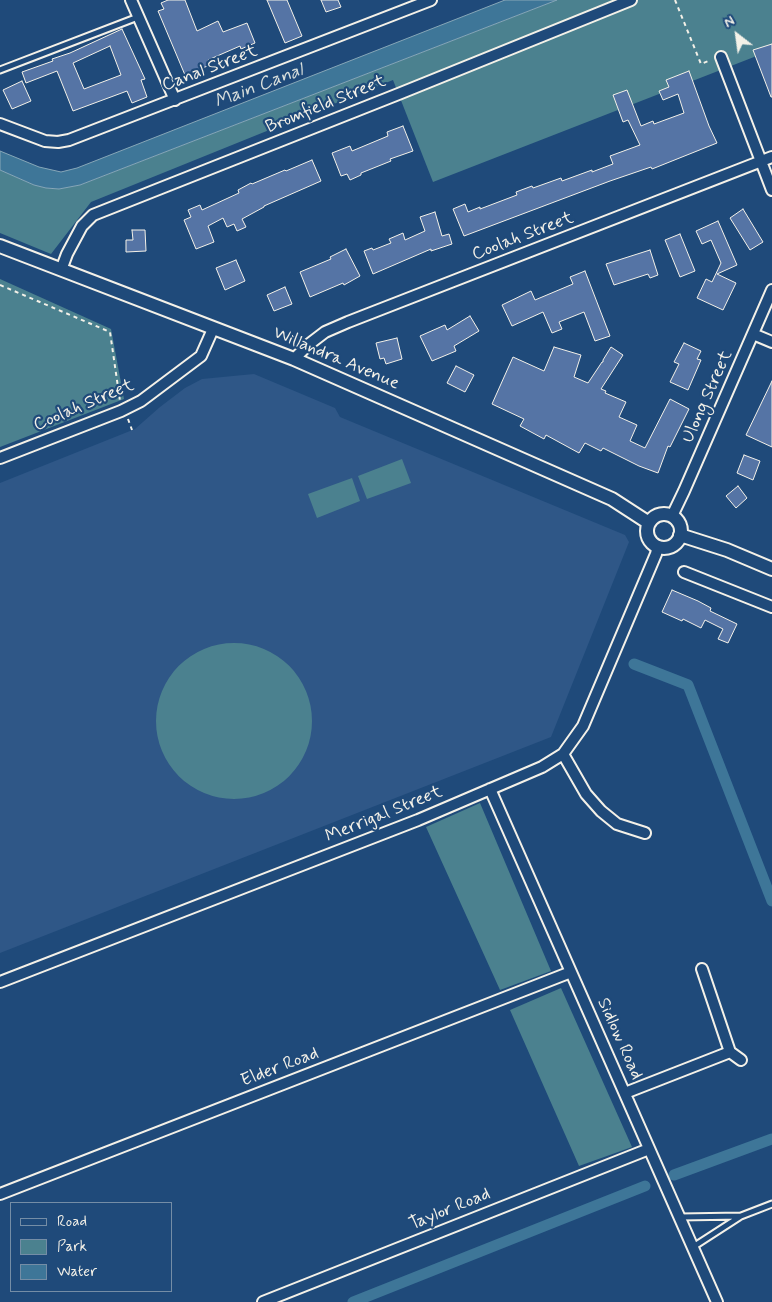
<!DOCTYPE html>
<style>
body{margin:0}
#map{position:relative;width:772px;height:1302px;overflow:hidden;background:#1f4a7a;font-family:Mynerve,sans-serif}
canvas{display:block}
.legend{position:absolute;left:10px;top:1202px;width:162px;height:90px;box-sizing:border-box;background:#1f4a7a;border:1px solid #748da6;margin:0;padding:6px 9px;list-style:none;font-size:15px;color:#f4f1e8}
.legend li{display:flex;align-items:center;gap:10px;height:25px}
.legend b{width:25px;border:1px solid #748da6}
.north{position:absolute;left:712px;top:10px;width:50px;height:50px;-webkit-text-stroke:4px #1f4a7a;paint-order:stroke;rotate:330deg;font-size:14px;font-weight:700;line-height:20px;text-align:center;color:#f4f1e8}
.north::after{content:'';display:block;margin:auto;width:18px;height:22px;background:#f4f1e8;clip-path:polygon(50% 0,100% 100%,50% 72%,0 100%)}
</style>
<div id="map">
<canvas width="772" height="1302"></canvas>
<ul class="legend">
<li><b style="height:6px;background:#1f4a7a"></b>Road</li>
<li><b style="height:14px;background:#4b818f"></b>Park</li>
<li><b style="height:14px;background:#3e7698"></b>Water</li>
</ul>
<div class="north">N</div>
</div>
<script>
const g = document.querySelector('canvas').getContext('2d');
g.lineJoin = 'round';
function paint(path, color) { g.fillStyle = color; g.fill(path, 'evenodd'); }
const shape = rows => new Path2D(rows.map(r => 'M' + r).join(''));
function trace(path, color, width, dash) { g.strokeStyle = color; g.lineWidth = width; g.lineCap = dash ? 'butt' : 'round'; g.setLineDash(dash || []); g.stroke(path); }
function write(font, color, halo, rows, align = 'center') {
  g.font = font + ' Mynerve,sans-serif'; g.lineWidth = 4.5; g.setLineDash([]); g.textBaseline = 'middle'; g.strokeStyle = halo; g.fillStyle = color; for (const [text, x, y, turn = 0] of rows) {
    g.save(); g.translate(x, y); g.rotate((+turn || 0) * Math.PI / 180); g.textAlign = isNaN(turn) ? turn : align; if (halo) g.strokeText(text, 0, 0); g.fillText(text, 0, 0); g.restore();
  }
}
const built = shape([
 [254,374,335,408,340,417,625,535,629,542,551,737,0,953,0,483,135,429,160,407,185,388,202,379]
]);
const green = shape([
 [557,0,772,0,772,50,433,182,393,80,91,202,51,254,0,233,0,170,34,185,46,188,59,189,80,185],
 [0,279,111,329,124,399,0,447],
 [402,459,411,483,367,499,358,476],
 [352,478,360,501,317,518,308,494],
 '156 721a78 78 0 1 1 156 0a78 78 0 1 1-156 0Z',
 [480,803,551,971,500,990,426,827],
 [561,988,632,1147,579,1166,510,1010]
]);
const water = shape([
 [505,0,557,0,80,185,59,189,46,188,34,185,0,170,0,151,39,167,61,172,77,168,505,0]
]);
const canal = shape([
 [634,664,688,685,772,901],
 [674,1175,772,1139],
 [353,1302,645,1186]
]);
const building = shape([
 [168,0,185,0,197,31,218,21,223,32,247,23,255,43,241,49,240,46,208,60,210,65,185,75,158,11,164,9,161,3,168,0],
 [267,0,287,0,302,36,285,43,267,0],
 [321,0,338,0,341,7,326,12,321,0],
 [122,29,145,79,141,80,147,97,132,103,127,91,73,111,57,71,26,83,22,72,53,61,52,59,70,53,122,29],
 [110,46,121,75,84,89,73,63,110,46],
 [772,44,772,97,771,97,753,50,772,44],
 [689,71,709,126,717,143,652,169,651,167,610,181,464,236,453,209,465,204,468,212,480,207,480,209,517,195,516,192,532,186,533,188,561,178,562,181,592,170,592,172,613,164,610,156,640,145,628,120,623,122,613,95,627,90,641,126,653,121,654,124,684,113,678,94,663,100,659,91,669,87,666,80,689,71],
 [22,81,31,101,12,109,3,90,22,81],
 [403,126,413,151,390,159,391,161,361,173,361,175,350,180,347,174,341,176,332,153,350,146,352,151,388,136,387,132,403,126],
 [312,160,321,181,264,206,264,207,242,219,246,227,237,231,234,224,227,227,223,218,208,226,214,242,196,249,184,220,191,217,188,210,200,205,202,210,239,193,238,190,251,183,252,184,285,170,286,171,312,160],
 [743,209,763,242,750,250,730,218,743,209],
 [435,212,442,236,449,234,452,244,431,251,431,249,373,274,364,251,372,248,373,250,391,243,389,239,403,233,405,240,425,231,420,217,435,212],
 [718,221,737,265,717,274,736,283,723,310,697,298,706,279,712,282,721,263,711,240,702,244,696,231,718,221],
 [132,230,145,230,146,251,126,252,126,240,133,240,132,230],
 [680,234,695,271,680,277,665,240,680,234],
 [346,249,360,276,344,285,343,283,310,297,300,272,331,259,330,257,346,249],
 [650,250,658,275,650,278,648,274,614,285,606,264,650,250],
 [236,260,245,281,225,290,216,268,236,260],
 [585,271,610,336,595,341,584,312,559,322,562,329,552,333,543,312,512,326,502,305,531,291,535,300,573,284,570,277,585,271],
 [285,287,292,304,274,311,267,295,285,287],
 [470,316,479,331,454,346,456,351,432,361,420,336,445,325,447,330,470,316],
 [397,338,402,359,386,364,384,358,380,359,376,343,397,338],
 [684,343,701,351,697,359,701,360,688,390,670,382,679,364,674,362,684,343],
 [554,347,581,355,574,377,588,383,602,362,603,362,603,360,611,347,623,355,601,389,606,391,605,393,626,402,619,417,637,425,630,441,645,448,670,399,689,409,670,447,668,446,658,473,639,466,603,448,601,451,585,443,579,453,546,435,544,439,520,426,524,419,492,404,513,357,544,371,554,347],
 [456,366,474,375,465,392,447,383,456,366],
 [772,381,772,447,746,435,772,381],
 [744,455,760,461,753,480,737,473,744,455],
 [738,486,747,498,736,508,726,496,738,486],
 [672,590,698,601,711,608,710,611,737,624,728,643,718,639,723,629,705,620,701,628,683,619,682,621,662,612,672,590]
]);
const path = shape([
 [675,0,701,64,711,60],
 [0,285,110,332,120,401],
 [128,419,132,430]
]);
const service = shape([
 [0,70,138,17],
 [680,1217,741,1216],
 [693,1247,741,1216,772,1204]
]);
const minor = shape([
 [131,0,175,100],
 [721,57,772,190],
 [0,124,45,141,58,142,69,140,431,0],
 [61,270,67,254,82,226,93,215,401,93,631,0],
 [753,334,772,342],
 [294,359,308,345,325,332,348,322,772,157],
 [0,458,121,411,141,401,201,356,213,329],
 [672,516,684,491,772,290],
 [684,572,772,607],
 [563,754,586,794,601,811,617,824,645,833],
 [490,789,717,1302],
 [0,982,418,820,542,767,563,754,583,726,656,554,658,546],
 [730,1052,741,1060],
 [625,1093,730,1052,702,969],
 [0,1194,571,972],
 [263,1302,649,1149]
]);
const tertiary = shape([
 [0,246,294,359,612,499,649,523],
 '647 531a17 17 0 1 1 34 0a17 17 0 1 1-34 0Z',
 [680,535,727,550,772,569]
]);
const streetNames = [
 ["Canal Street",210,69,-21],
 ["Bromfield Street",326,105,-22],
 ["Coolah Street",523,237,-21],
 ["Willandra Avenue",336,359,23],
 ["Ulong Street",708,397,-66],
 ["Coolah Street",84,406,-23],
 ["Merrigal Street",384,815,-22],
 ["Sidlow Road",619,1039,66],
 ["Elder Road",280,1068,-21],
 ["Taylor Road",450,1210,-22]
];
const waterNames = [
 ["Main Canal",259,87,-21]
];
paint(built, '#2f5787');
paint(green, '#4b818f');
paint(water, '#3e7698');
trace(water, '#87a7b8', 1);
trace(canal, '#3e7698', 11);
paint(building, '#5574a5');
trace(building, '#f4f1e8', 1);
trace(service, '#f4f1e8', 9);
trace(minor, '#f4f1e8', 14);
trace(tertiary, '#f4f1e8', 16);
trace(path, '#f4f1e8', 2, [4, 4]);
trace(service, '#1f4a7a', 5);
trace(minor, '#1f4a7a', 10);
trace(tertiary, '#1f4a7a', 12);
write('18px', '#f4f1e8', '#1f4a7a', streetNames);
write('italic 19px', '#d9dfdc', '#1f4a7a', waterNames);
</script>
